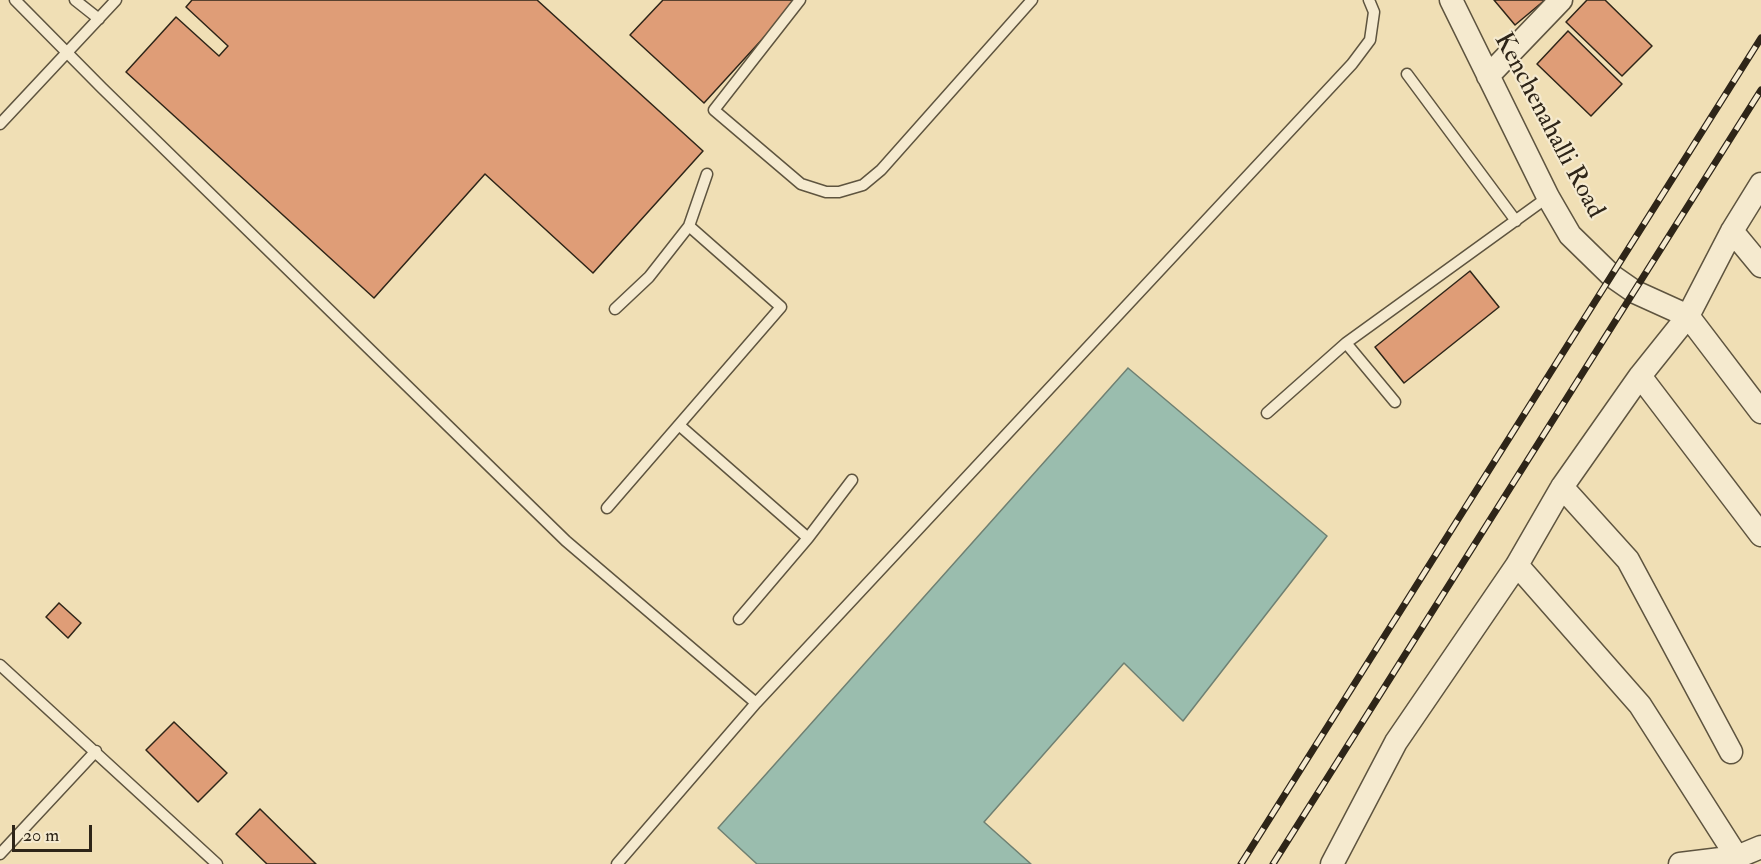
<!DOCTYPE html>
<style>
body{margin:0}
#map{position:relative;width:1761px;height:864px;overflow:hidden;background:#f0dfb5;font-family:"IM FELL Double Pica",serif}
canvas{display:block}
.scale{position:absolute;left:12px;top:825px;width:80px;height:27px;box-sizing:border-box;border:3px solid #2e2518;border-top:0;padding-left:8px;font-size:18px;line-height:21px;white-space:nowrap;color:#2e2518;-webkit-text-stroke:4px #f5eacf;paint-order:stroke}
</style>
<div id="map">
<canvas width="1761" height="864"></canvas>
<div class="scale">20 m</div>
</div>
<script>
const g = document.querySelector('canvas').getContext('2d');
g.lineJoin = 'round';
function paint(path, color) { g.fillStyle = color; g.fill(path, 'evenodd'); }
const shape = rows => new Path2D(rows.map(r => 'M' + r).join(''));
function trace(path, color, width, dash) { g.strokeStyle = color; g.lineWidth = width; g.lineCap = dash ? 'butt' : 'round'; g.setLineDash(dash || []); g.stroke(path); }
function write(font, color, halo, rows, align = 'center') {
  g.font = font + ' "IM FELL Double Pica",serif'; g.lineWidth = 4.5; g.setLineDash([]); g.textBaseline = 'middle'; g.strokeStyle = halo; g.fillStyle = color; for (const [text, x, y, turn = 0] of rows) {
    g.save(); g.translate(x, y); g.rotate((+turn || 0) * Math.PI / 180); g.textAlign = isNaN(turn) ? turn : align; if (halo) g.strokeText(text, 0, 0); g.fillText(text, 0, 0); g.restore();
  }
}
const water = shape([
 [1128,368,1327,536,1183,721,1124,663,984,822,1031,864,757,864,718,828,1128,368]
]);
const building = shape([
 [192,0,537,0,703,151,593,273,485,174,374,298,126,72,176,17,219,56,228,46,186,7,192,0],
 [663,0,798,0,704,103,630,35,663,0],
 [1494,0,1545,0,1515,25,1494,0],
 [1587,0,1605,0,1652,46,1622,76,1566,22,1587,0],
 [1568,31,1622,84,1591,116,1537,64,1568,31],
 [1470,271,1499,307,1404,383,1375,347,1470,271],
 [59,603,81,623,68,638,46,617,59,603],
 [174,722,227,773,198,802,146,750,174,722],
 [260,809,316,864,267,864,236,834,260,809]
]);
const service = shape([
 [15,0,102,88,566,541,756,703,1352,64,1370,40,1374,12,1369,0],
 [75,0,99,19],
 [800,0,714,110,801,184,826,192,839,192,863,185,881,170,1032,0],
 [1407,74,1516,221],
 [0,124,116,0],
 [615,309,649,277,689,226,707,174],
 [1346,343,1395,402],
 [1267,413,1346,343,1548,197],
 [679,425,808,538],
 [607,508,781,307,689,226],
 [739,619,808,538,852,480],
 [0,665,217,864],
 [0,854,96,751],
 [617,864,756,703]
]);
const minor = shape([
 [1451,0,1548,197,1570,235,1612,276,1635,292,1688,316,1761,412],
 [1488,76,1561,0],
 [1732,231,1761,266],
 [1640,376,1761,535],
 [1562,487,1628,560,1731,752],
 [1517,565,1640,705,1737,857],
 [1332,864,1396,742,1517,565,1562,487,1640,376,1688,316,1732,231,1761,184],
 [1680,864,1737,857,1761,847]
]);
const rail = shape([
 [1241,864,1761,38],
 [1273,864,1761,90]
]);
const streetNames = [
 ["Kenchenahalli Road",1548,126,62]
];
paint(water, '#9abdae');
trace(water, '#6f8072', 1.5);
paint(building, '#df9d77');
trace(building, '#2e2518', 1.5);
trace(service, '#5e543f', 13);
trace(minor, '#5e543f', 25);
trace(service, '#f5eacf', 10);
trace(minor, '#f5eacf', 22);
trace(rail, '#2e2518', 7);
trace(rail, '#f5eacf', 4.5, [14]);
write('26px', '#2e2518', '#f5eacf', streetNames);
</script>
